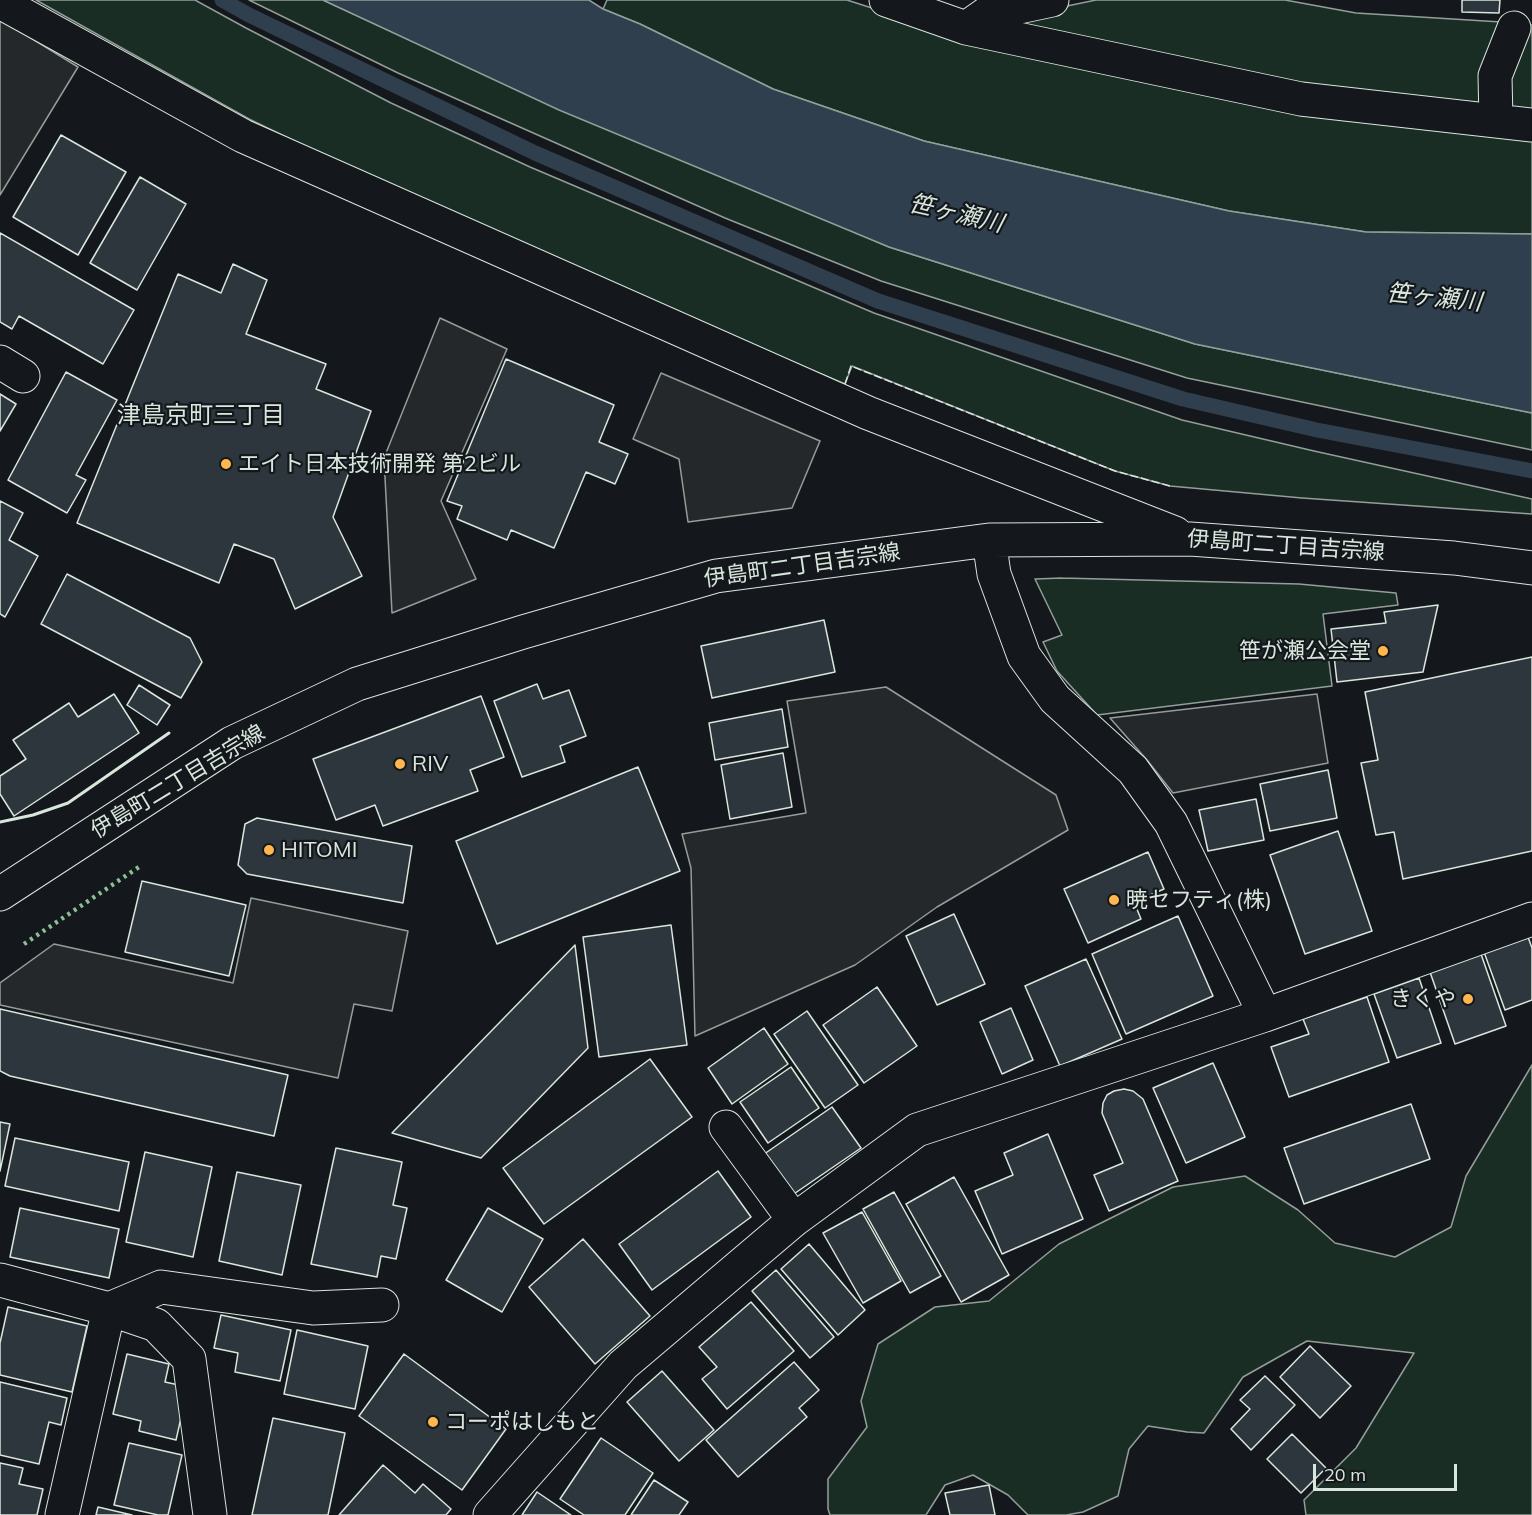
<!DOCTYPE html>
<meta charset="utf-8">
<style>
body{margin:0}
#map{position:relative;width:1532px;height:1515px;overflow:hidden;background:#14181c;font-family:Mulish,sans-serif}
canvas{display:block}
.scale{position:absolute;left:1313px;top:1464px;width:144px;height:27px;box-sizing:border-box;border:3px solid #d8e6dc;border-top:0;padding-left:8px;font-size:18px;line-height:21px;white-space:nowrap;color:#d8e6dc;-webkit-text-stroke:4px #14181c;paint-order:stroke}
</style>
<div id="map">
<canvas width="1532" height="1515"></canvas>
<div class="scale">20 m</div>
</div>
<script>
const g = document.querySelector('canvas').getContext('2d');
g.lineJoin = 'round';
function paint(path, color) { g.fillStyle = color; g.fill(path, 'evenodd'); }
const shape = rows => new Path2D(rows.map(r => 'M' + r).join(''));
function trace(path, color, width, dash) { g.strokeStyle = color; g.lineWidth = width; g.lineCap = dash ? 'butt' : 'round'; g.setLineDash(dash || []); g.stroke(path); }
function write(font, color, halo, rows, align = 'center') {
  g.font = font + ' Mulish,"Noto Sans JP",sans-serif'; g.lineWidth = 4.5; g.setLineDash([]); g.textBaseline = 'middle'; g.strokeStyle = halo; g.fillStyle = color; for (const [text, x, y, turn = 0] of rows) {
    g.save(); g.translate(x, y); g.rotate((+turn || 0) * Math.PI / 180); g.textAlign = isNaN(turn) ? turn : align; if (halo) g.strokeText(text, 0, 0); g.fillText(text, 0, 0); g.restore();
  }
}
const green = shape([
 [36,0,195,0,246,28,391,103,530,167,874,313,1182,420,1314,451,1532,499,1532,514,1302,498,1170,486,1115,471,852,366,845,384,502,239,358,172,249,119,36,0],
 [249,0,323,0,412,41,889,247,1195,344,1532,413,1532,450,1187,378,881,281,725,218,398,73,249,0],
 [607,0,847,0,965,38,1532,137,1532,234,1366,232,1229,211,924,141,773,89,640,24,603,9,607,0],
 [1096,0,1285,0,1356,13,1501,22,1483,109,1304,87,999,20,1096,0],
 [1527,24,1532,25,1532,114,1506,111,1505,79,1527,24],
 [1062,578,1299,584,1396,593,1398,605,1323,614,1332,686,1097,715,1057,671,1043,642,1062,635,1035,579,1062,578],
 [1532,1065,1532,1515,1306,1515,1304,1500,1356,1448,1414,1353,1307,1341,1243,1377,1204,1433,1187,1432,1148,1426,1129,1449,1118,1496,1083,1512,1066,1515,1028,1515,1008,1495,973,1475,945,1485,926,1515,830,1515,828,1509,828,1479,867,1427,861,1401,878,1344,935,1307,989,1301,1059,1244,1173,1187,1245,1176,1298,1210,1335,1243,1395,1257,1451,1227,1466,1176,1532,1065]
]);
const parking = shape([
 [0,19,78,67,0,195,0,19],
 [440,318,507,349,441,501,476,579,392,613,384,458,440,318],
 [661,373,820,441,792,508,688,522,679,459,633,439,661,373],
 [886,687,1056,795,1068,830,937,907,855,965,695,1036,691,868,682,834,806,813,787,701,886,687],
 [1317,694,1328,763,1173,793,1147,760,1110,718,1317,694],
 [251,898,408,931,392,1011,354,1004,338,1078,0,1005,0,983,54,944,233,983,251,898]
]);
const water = shape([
 [323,0,589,0,603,9,640,24,773,89,924,141,1229,211,1366,232,1532,234,1532,413,1195,344,889,247,559,110,323,0]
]);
const stream = shape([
 [222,0,249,15,535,153,878,301,1183,399,1317,430,1532,471]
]);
const building = shape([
 [1462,0,1500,0,1499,13,1462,12,1462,0],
 [61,135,126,172,78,255,13,217,61,135],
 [140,177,186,204,137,290,90,263,140,177],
 [0,233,134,310,103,364,19,316,12,329,0,322,0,233],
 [233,264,267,280,246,334,326,364,316,389,371,411,333,517,362,576,295,609,274,559,234,544,219,583,77,523,178,274,221,293,233,264],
 [506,359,614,405,599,442,628,454,615,484,586,472,554,548,511,530,507,540,457,519,462,506,447,501,506,359],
 [66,372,117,400,76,475,86,480,67,513,8,480,66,372],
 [0,394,16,404,0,431,0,394],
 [0,501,23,513,9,540,38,556,5,617,0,614,0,501],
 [67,574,190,638,202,662,181,698,41,624,67,574],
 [1438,605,1423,672,1337,682,1331,629,1386,623,1384,612,1438,605],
 [824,620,835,672,712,698,701,646,824,620],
 [1532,657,1532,851,1403,879,1394,832,1376,835,1361,763,1378,760,1365,692,1532,657],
 [537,684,543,699,569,690,586,736,560,746,565,762,522,777,494,701,537,684],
 [139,685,170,705,157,725,127,705,139,685],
 [114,694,139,733,14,816,0,794,0,776,26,759,13,740,69,703,78,717,114,694],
 [481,696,504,757,470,770,478,791,383,826,375,805,336,820,313,759,481,696],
 [782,709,788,747,715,760,709,723,782,709],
 [783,753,792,807,730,819,721,765,783,753],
 [638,767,680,871,497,944,456,841,638,767],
 [1328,770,1337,818,1270,831,1260,784,1328,770],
 [1256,799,1264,840,1208,851,1199,810,1256,799],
 [257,818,412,846,403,903,247,874,238,865,245,824,257,818],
 [1338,831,1372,931,1305,954,1270,855,1338,831],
 [1148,852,1164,889,1134,902,1141,919,1088,943,1064,889,1148,852],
 [142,881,246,905,229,976,125,952,142,881],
 [954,914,985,984,937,1005,906,936,954,914],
 [1178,916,1213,996,1126,1034,1092,954,1178,916],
 [671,925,687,1045,599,1057,583,937,671,925],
 [1528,937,1532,948,1532,1000,1505,1010,1484,952,1528,937],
 [575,945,588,1048,481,1158,392,1133,575,945],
 [1481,954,1506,1026,1455,1044,1430,972,1481,954],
 [1086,959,1122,1039,1060,1066,1025,986,1086,959],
 [1419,978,1441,1043,1397,1058,1374,994,1419,978],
 [877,987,917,1046,864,1083,823,1025,877,987],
 [1367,997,1389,1062,1289,1097,1271,1047,1309,1034,1303,1019,1367,997],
 [1011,1008,1033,1060,1002,1074,980,1022,1011,1008],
 [0,1009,288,1075,274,1136,10,1076,0,1071,0,1009],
 [807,1011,858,1085,825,1108,774,1034,807,1011],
 [764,1028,788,1064,732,1104,708,1068,764,1028],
 [650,1059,692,1117,544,1224,503,1168,650,1059],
 [1213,1063,1245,1137,1186,1163,1153,1088,1213,1063],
 [791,1067,819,1108,768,1143,740,1102,791,1067],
 [1124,1089,1133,1091,1143,1099,1178,1181,1109,1211,1094,1175,1123,1163,1102,1113,1103,1103,1107,1095,1114,1091,1124,1089],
 [1411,1104,1430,1159,1304,1204,1284,1148,1411,1104],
 [832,1107,861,1148,785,1200,757,1159,832,1107],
 [0,1122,10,1124,0,1171,0,1122],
 [1048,1134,1083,1219,1002,1254,975,1191,1013,1175,1004,1153,1048,1134],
 [15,1138,129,1162,119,1211,5,1186,15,1138],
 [336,1148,402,1162,393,1205,407,1208,396,1259,381,1256,377,1277,311,1264,336,1148],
 [145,1152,212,1167,193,1257,126,1242,145,1152],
 [718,1171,751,1217,652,1290,619,1244,718,1171],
 [237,1172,301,1185,282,1275,219,1261,237,1172],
 [954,1177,1009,1275,961,1302,906,1204,954,1177],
 [894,1192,941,1276,910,1293,863,1209,894,1192],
 [20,1208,119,1229,109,1278,10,1257,20,1208],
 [488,1208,543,1239,502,1312,446,1280,488,1208],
 [862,1212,901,1281,863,1303,823,1233,862,1212],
 [583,1239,650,1316,595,1364,529,1287,583,1239],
 [809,1244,865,1310,838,1335,781,1269,809,1244],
 [776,1270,834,1337,810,1358,752,1291,776,1270],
 [751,1302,794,1351,727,1409,702,1379,717,1367,699,1347,751,1302],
 [8,1307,87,1326,72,1392,0,1375,0,1343,8,1307],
 [221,1315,291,1330,280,1381,235,1372,238,1353,214,1348,221,1315],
 [297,1330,368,1346,355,1409,284,1394,297,1330],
 [1310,1346,1351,1386,1320,1418,1280,1377,1310,1346],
 [127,1354,169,1364,165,1382,188,1387,176,1440,139,1431,141,1421,113,1414,127,1354],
 [404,1354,506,1429,462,1490,359,1416,404,1354],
 [794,1362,819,1390,799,1408,807,1417,738,1477,706,1440,794,1362],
 [662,1371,714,1430,679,1461,627,1402,662,1371],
 [1265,1376,1295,1405,1251,1450,1231,1429,1250,1409,1240,1400,1265,1376],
 [0,1382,67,1398,61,1425,49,1422,39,1464,0,1455,0,1382],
 [273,1418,345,1433,328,1515,252,1515,273,1418],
 [1292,1434,1326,1468,1301,1493,1267,1459,1292,1434],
 [601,1438,653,1473,625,1515,584,1515,560,1499,601,1438],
 [129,1443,182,1455,168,1515,158,1515,114,1505,129,1443],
 [0,1463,23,1468,19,1484,43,1489,37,1515,0,1515,0,1463],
 [383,1465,415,1493,423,1484,451,1509,446,1515,339,1515,383,1465],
 [654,1480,688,1502,679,1515,631,1515,654,1480],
 [989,1485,995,1515,950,1515,945,1493,989,1485],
 [537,1492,571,1515,522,1515,537,1492],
 [98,1507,132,1515,96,1515,98,1507]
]);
const minor = shape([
 [886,0,966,28,1301,99,1532,125],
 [0,2,243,136,868,413,1175,533],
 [966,28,986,14,1052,0],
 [1496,121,1495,76,1514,28],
 [0,362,23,376],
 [989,540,994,574,1024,656,1055,699,1133,770,1171,823,1265,1015],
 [0,894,232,743,357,684,523,632,716,576,989,540,1190,539,1454,558,1532,568],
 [726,1127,794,1220],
 [0,1280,109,1309,156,1325,189,1359,210,1515],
 [62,1515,109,1309,161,1287,313,1308,382,1305],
 [490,1515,623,1365,794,1220,917,1130,1265,1015,1532,919]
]);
const hedge = shape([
 [24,944,142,865]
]);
const fence = shape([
 [845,384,851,366,1115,471,1170,486]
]);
const wall = shape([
 [0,822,33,815,68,803,169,733]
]);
const markers = [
 [226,464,6,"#ffb74d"],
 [1383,651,6,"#ffb74d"],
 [400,764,6,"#ffb74d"],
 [269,850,6,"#ffb74d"],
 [1114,900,6,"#ffb74d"],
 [1468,999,6,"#ffb74d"],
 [433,1422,6,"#ffb74d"]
];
const poiNames = [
 ["エイト日本技術開発 第2ビル",238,464],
 ["笹が瀬公会堂",1371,651,"right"],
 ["RIV",412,764],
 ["HITOMI",281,850],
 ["暁セフティ(株)",1126,900],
 ["きくや",1456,999,"right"],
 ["コーポはしもと",445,1422]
];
const streetNames = [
 ["伊島町二丁目吉宗線",1286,546,4],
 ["伊島町二丁目吉宗線",802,566,-8],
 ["伊島町二丁目吉宗線",178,782,-31]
];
const waterNames = [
 ["笹ヶ瀬川",956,214,13],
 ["笹ヶ瀬川",1434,298,6]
];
const neighbourhoodNames = [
 ["津島京町三丁目",201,416]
];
paint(green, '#1a2d24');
trace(green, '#939e99', 1.5);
paint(parking, '#24282b');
trace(parking, '#939e99', 1.5);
paint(water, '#2f3f4d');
trace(water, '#939e99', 1.5);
trace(stream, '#2f3f4d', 15);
paint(building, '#2c363c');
trace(building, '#d8e6dc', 1.5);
trace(minor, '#d8e6dc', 35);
trace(minor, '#14181c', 33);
trace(hedge, '#8ac095', 4.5, [3, 4.5]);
trace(fence, '#d8e6dc', 1.5, [8, 3]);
trace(wall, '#d8e6dc', 3);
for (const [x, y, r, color] of markers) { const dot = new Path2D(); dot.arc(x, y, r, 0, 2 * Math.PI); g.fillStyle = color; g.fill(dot); trace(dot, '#14181c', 2); }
write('22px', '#d8e6dc', '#14181c', poiNames, 'left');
write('22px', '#d8e6dc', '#14181c', streetNames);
write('italic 24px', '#d8e6dc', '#14181c', waterNames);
write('24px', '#d8e6dc', '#14181c', neighbourhoodNames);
</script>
